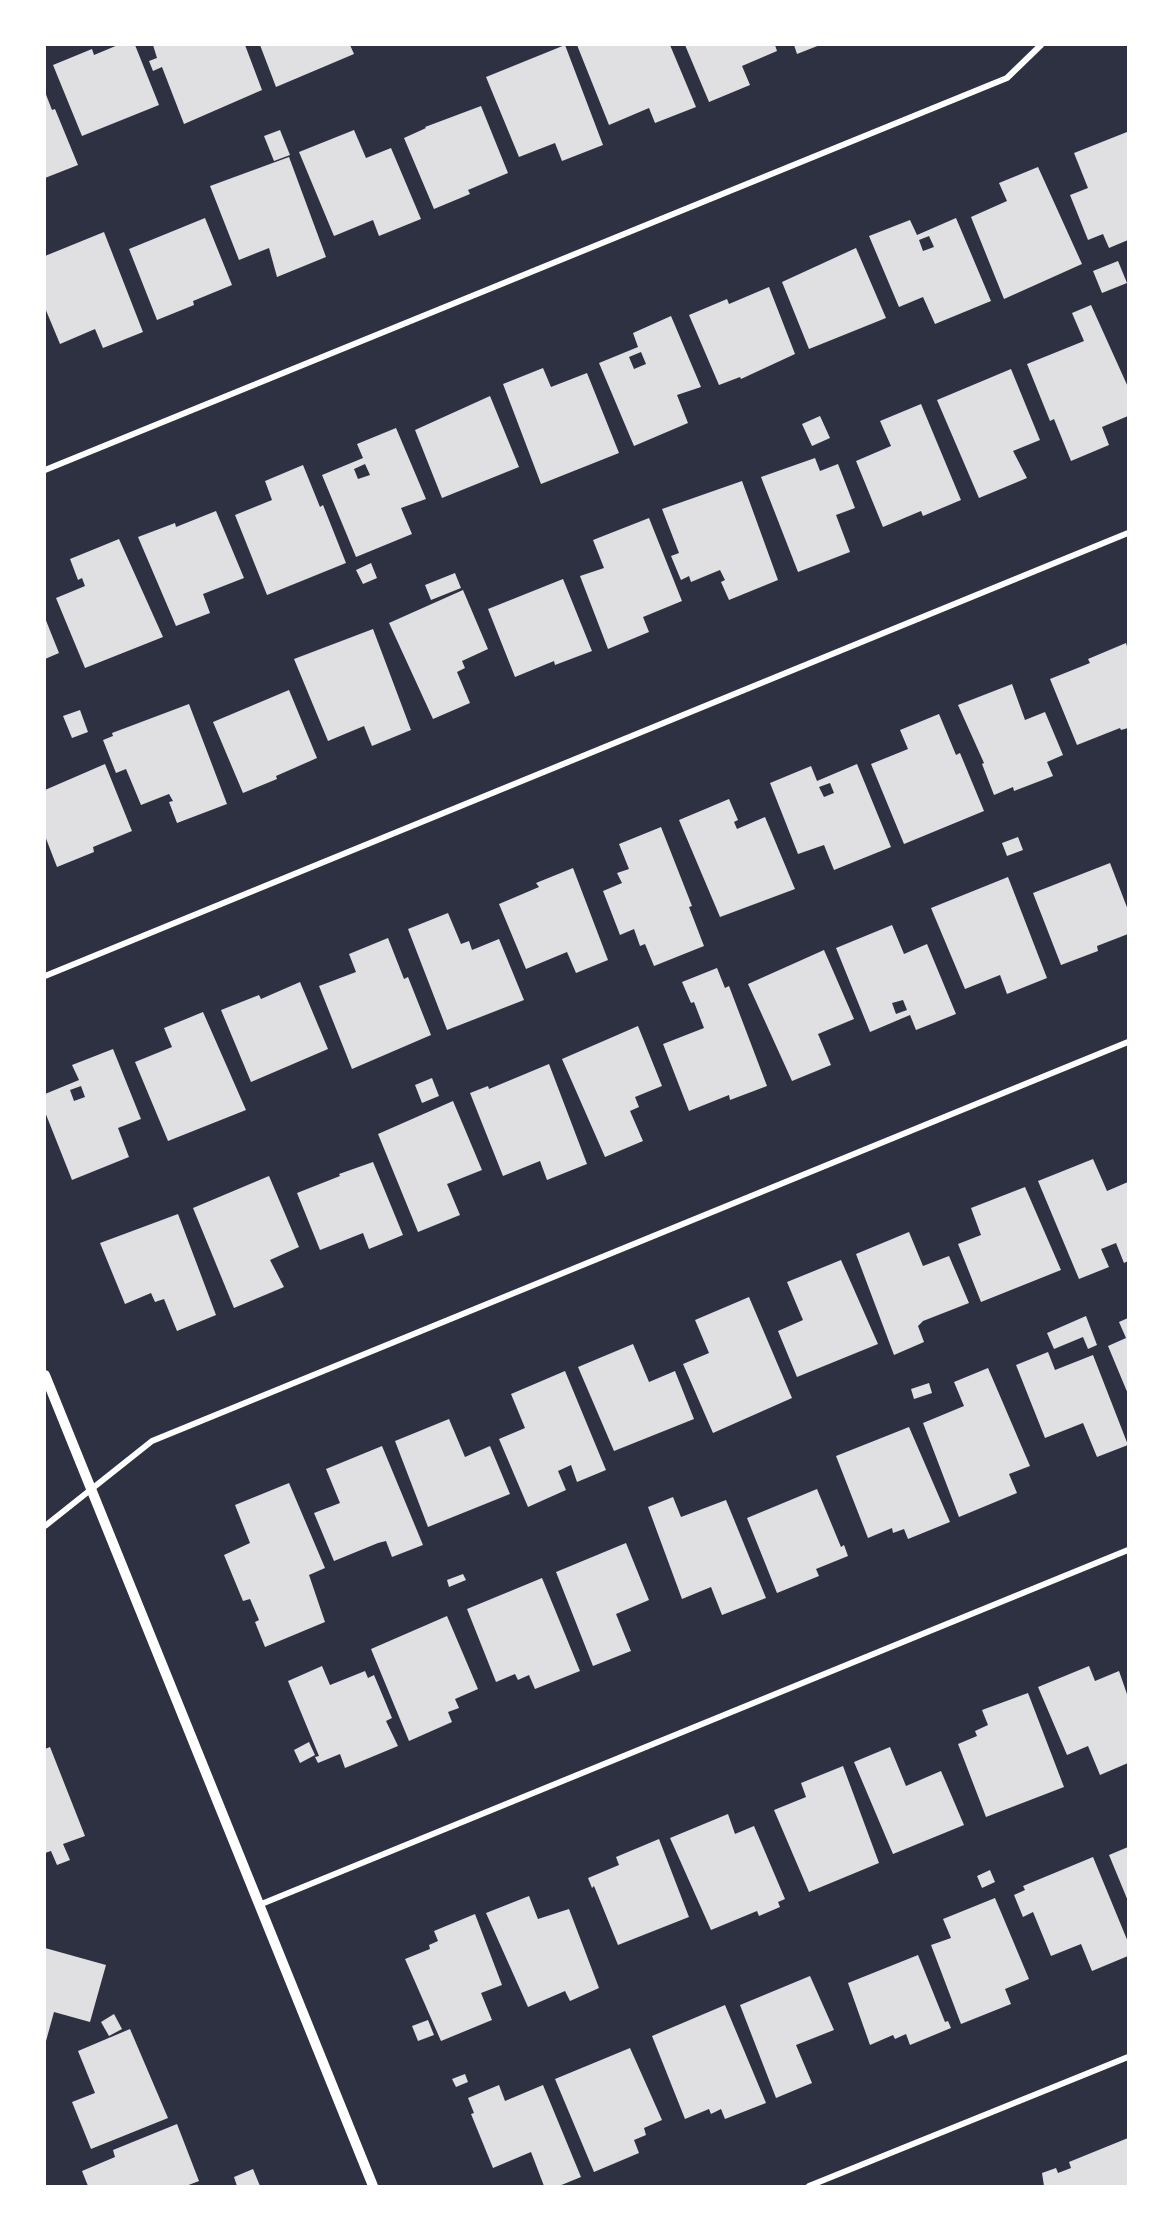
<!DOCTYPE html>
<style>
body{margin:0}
#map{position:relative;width:1173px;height:2231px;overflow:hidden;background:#2d3142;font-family:"Open Sans",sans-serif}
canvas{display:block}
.frame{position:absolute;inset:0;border:46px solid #fff;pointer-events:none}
</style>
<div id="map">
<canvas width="1173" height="2231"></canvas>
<div class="frame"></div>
</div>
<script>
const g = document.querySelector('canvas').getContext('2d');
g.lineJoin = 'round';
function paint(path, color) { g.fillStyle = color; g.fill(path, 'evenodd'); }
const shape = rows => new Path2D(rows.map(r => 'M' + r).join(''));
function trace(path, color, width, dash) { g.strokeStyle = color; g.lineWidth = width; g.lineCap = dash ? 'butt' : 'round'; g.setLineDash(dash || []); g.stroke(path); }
const building = shape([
 [118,45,135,45,159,105,82,136,53,65,92,49,94,55],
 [153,45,245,45,262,90,184,124,162,67,153,71,149,61,157,58],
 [260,45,350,45,354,54,276,87],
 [565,45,603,145,562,161,555,143,519,157,486,77],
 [577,45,670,45,696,107,655,123,649,108,609,125],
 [685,45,775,45,777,51,742,66,750,85,709,102],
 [794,45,820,45,797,54],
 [45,92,52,110,55,109,78,165,45,178],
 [481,106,508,173,468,190,470,194,434,209,404,138,426,128,425,127],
 [280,130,290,155,274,161,264,136],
 [354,130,366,158,391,148,421,219,379,236,373,220,334,236,299,152],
 [1127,132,1128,240,1109,248,1103,234,1088,240,1070,195,1088,188,1074,153],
 [289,157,326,257,277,277,269,248,239,260,210,186],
 [1038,167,1082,264,1004,299,971,217,1007,201,999,183],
 [205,218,232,285,193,301,194,305,157,320,129,249],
 [956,218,991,301,935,324,923,297,899,307,869,236,910,220,917,235],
 [929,236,934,247,923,251,919,240],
 [104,232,143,332,103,348,95,329,60,344,45,308,45,256],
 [856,248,886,318,809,349,782,282],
 [1118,261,1127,283,1102,293,1093,271],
 [769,287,795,354,741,379,740,377,719,385,689,315,727,299,729,304],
 [1091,305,1128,387,1128,416,1102,427,1109,445,1071,461,1054,419,1050,421,1027,364,1084,341,1072,313],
 [671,316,701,387,677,395,688,423,634,446,599,363,638,347,633,333],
 [641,352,646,364,634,369,629,357],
 [543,368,551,387,587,373,619,453,541,484,503,384],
 [1011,369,1040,440,1013,451,1027,478,979,498,937,400],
 [490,396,519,467,442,498,415,430],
 [921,404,961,500,923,516,921,511,883,527,856,461,891,446,880,421],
 [820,416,830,438,812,446,802,424],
 [396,428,426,499,401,508,412,534,356,557,322,475,363,458,357,444],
 [365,464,370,475,358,479,354,469],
 [815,458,820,471,838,464,855,508,836,515,850,552,798,572,761,477],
 [303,465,320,507,323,505,346,563,267,595,235,515,272,500,265,481],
 [742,481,778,580,729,600,721,582,725,580,720,570,691,582,689,576,681,580,671,556,679,553,662,509],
 [216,511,244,578,203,594,210,613,176,626,138,537,175,523,176,527],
 [649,518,682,601,643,617,649,632,608,649,580,576,604,568,593,540],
 [119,539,163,637,85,668,56,598,85,586,82,578,78,580,70,559],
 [371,563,377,578,363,584,356,570],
 [455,573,461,588,431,600,425,585],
 [563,579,592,651,555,665,554,661,515,677,488,609],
 [463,590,488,649,462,661,465,668,457,672,470,703,433,719,389,623],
 [45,618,59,653,45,659],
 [373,629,411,730,372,746,364,726,328,741,294,659],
 [1126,643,1128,650,1128,728,1121,730,1120,728,1077,745,1050,679,1090,663,1088,659],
 [1012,684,1025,720,1045,712,1063,755,1047,762,1053,776,1014,791,1013,787,994,795,982,764,984,763,958,705],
 [289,690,317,758,276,776,277,779,243,793,213,722],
 [189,704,227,804,177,823,169,802,173,801,169,794,141,805,126,769,116,773,103,740,113,736,112,733],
 [80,710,88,732,72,738,63,716],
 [939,714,956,755,960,753,984,811,904,844,871,764,908,749,900,730],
 [105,764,132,831,93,847,94,852,57,867,45,836,45,790],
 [857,764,891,847,834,870,824,845,798,854,770,783,811,766,817,781],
 [830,783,834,793,824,797,819,787],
 [729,799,738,820,734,822,737,829,765,817,795,889,720,917,679,820],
 [661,827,692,906,689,907,704,946,654,966,645,944,640,946,634,929,620,935,603,891,622,883,617,873,629,869,619,844],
 [1018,837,1023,850,1007,856,1002,843],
 [1110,863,1128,910,1128,934,1097,946,1098,951,1061,965,1033,893],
 [573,868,608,960,576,973,567,952,526,969,499,904,539,887,536,883],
 [1008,877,1047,978,1007,994,1000,975,965,989,931,908],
 [448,913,461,944,469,941,472,950,499,939,524,1000,447,1030,408,929],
 [892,925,904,954,927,944,956,1014,916,1030,910,1015,870,1032,836,948],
 [903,1000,907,1010,896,1014,892,1003],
 [388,938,404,979,408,977,431,1035,352,1069,319,986,356,972,349,954],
 [824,950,854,1019,818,1034,831,1065,792,1081,748,984],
 [717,968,725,988,729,986,767,1086,730,1100,729,1095,689,1111,663,1044,704,1028,694,1002,691,1003,682,982],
 [300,982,328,1049,251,1082,221,1010,259,995,261,999],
 [203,1012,246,1110,168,1141,135,1062,172,1047,164,1028],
 [638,1026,662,1086,635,1097,639,1107,630,1111,643,1141,605,1157,562,1059],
 [113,1049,141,1119,118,1128,129,1157,72,1180,45,1112,45,1094,79,1080,72,1065],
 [81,1086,85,1097,74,1101,70,1090],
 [549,1064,587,1164,547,1180,540,1161,503,1176,470,1093,488,1086,489,1089],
 [432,1078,439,1096,422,1103,415,1085],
 [453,1101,482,1170,447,1184,460,1215,418,1232,378,1134],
 [1093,1159,1107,1191,1128,1182,1128,1261,1124,1263,1116,1243,1101,1249,1109,1267,1079,1279,1038,1181],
 [373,1162,403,1235,369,1249,363,1233,320,1250,297,1193,340,1176,339,1174],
 [269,1176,299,1247,270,1260,284,1287,234,1308,193,1208],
 [1025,1187,1061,1270,981,1302,958,1244,981,1235,971,1208],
 [178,1214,216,1315,177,1331,164,1299,155,1302,151,1293,125,1304,100,1243],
 [909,1232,923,1266,949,1256,969,1303,923,1321,918,1326,924,1342,894,1355,856,1254],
 [841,1260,878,1344,797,1377,778,1331,803,1320,787,1282],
 [749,1297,792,1398,713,1433,683,1364,709,1353,695,1320],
 [1086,1316,1097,1345,1088,1349,1083,1337,1054,1349,1047,1333],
 [1128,1318,1128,1394,1108,1346,1126,1338,1119,1322],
 [633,1344,649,1382,675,1371,694,1419,614,1451,578,1367],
 [1048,1352,1055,1370,1093,1355,1128,1445,1097,1457,1083,1423,1045,1438,1016,1365],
 [988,1368,1030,1466,1009,1474,1017,1493,959,1517,923,1423,964,1406,954,1382],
 [565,1371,606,1470,577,1482,571,1465,558,1471,566,1490,528,1507,499,1439,525,1428,511,1394],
 [929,1383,932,1393,914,1399,911,1389],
 [449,1419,465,1457,490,1446,510,1494,428,1527,395,1441],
 [909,1427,950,1522,908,1539,904,1529,893,1533,892,1528,868,1538,836,1456],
 [382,1446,423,1545,392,1557,386,1541,378,1543,334,1561,314,1513,340,1503,326,1469],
 [289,1483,325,1568,309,1575,325,1622,265,1647,255,1622,259,1620,250,1599,243,1601,224,1555,250,1543,235,1505],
 [817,1489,841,1547,844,1545,848,1556,816,1569,819,1576,777,1593,747,1518],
 [673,1497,681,1517,726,1500,766,1598,722,1615,711,1587,682,1599,648,1507],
 [626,1543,649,1600,616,1614,631,1651,593,1666,556,1572],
 [463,1574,466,1580,449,1587,447,1580],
 [542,1578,580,1671,535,1689,529,1675,518,1680,515,1674,496,1682,467,1609],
 [447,1616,478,1689,455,1699,459,1708,448,1712,452,1722,409,1741,371,1649],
 [322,1666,330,1685,365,1671,368,1678,374,1675,392,1718,386,1721,398,1746,345,1768,340,1754,318,1763,315,1757,319,1756,288,1681],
 [1089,1666,1095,1681,1119,1671,1128,1697,1128,1763,1100,1775,1088,1746,1067,1755,1038,1687],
 [1028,1693,1064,1787,986,1817,958,1744,977,1736,975,1731,988,1725,982,1710],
 [309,1742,315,1755,300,1763,294,1750],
 [50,1747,85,1836,63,1844,70,1860,57,1865,51,1851,45,1853,45,1749],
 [890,1747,906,1786,941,1771,964,1825,893,1854,854,1762],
 [843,1766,879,1863,809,1892,774,1810,806,1797,801,1783],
 [728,1814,735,1834,754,1826,785,1899,778,1902,780,1907,759,1916,757,1911,711,1930,670,1838],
 [659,1839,689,1917,618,1945,594,1886,592,1888,588,1878,619,1865,616,1857],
 [1128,1847,1128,1901,1109,1855],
 [1093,1857,1128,1942,1128,1956,1092,1971,1081,1944,1051,1956,1033,1912,1023,1917,1014,1895,1025,1890,1023,1886],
 [990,1870,995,1882,982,1888,977,1876],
 [529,1896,538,1919,569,1909,599,1988,570,2001,565,1991,528,2007,486,1913],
 [995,1898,1029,1979,1005,1989,1011,2004,961,2024,931,1945,951,1938,943,1919],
 [475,1914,502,1985,481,1993,492,2020,441,2041,405,1959,430,1949,429,1945,438,1941,434,1931],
 [45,1948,106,1965,90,2022,54,2012,46,2041],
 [918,1955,945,2022,948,2021,951,2028,910,2045,906,2034,895,2039,893,2035,870,2045,848,1983],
 [810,1976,834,2030,796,2045,812,2083,776,2098,740,2005],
 [725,2005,766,2103,725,2119,721,2109,711,2114,709,2109,685,2119,652,2036],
 [114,2014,122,2029,109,2036,101,2022],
 [428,2020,434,2035,418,2041,412,2026],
 [130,2029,168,2118,91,2149,72,2102,95,2093,78,2051],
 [630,2048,662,2120,644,2128,646,2135,634,2140,639,2153,594,2172,555,2079],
 [465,2074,468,2082,456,2087,452,2079],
 [499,2085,505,2101,543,2085,581,2177,559,2186,544,2186,531,2152,493,2168,471,2114,474,2113,468,2098],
 [177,2124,199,2181,186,2186,88,2186,82,2171,115,2157,113,2150],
 [1128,2138,1128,2186,1044,2186,1042,2173,1056,2168,1058,2173,1071,2168,1069,2162],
 [253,2169,260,2186,237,2186,234,2177]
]);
const minor = shape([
 [45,470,1007,78,1041,45],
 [45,976,1128,533],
 [45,1526,152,1441,1128,1042],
 [259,1905,1128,1550],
 [809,2186,1128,2057]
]);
const tertiary = shape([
 [45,1375,373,2186]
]);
paint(building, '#e0e0e3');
trace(minor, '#fff', 6);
trace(tertiary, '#fff', 10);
</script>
